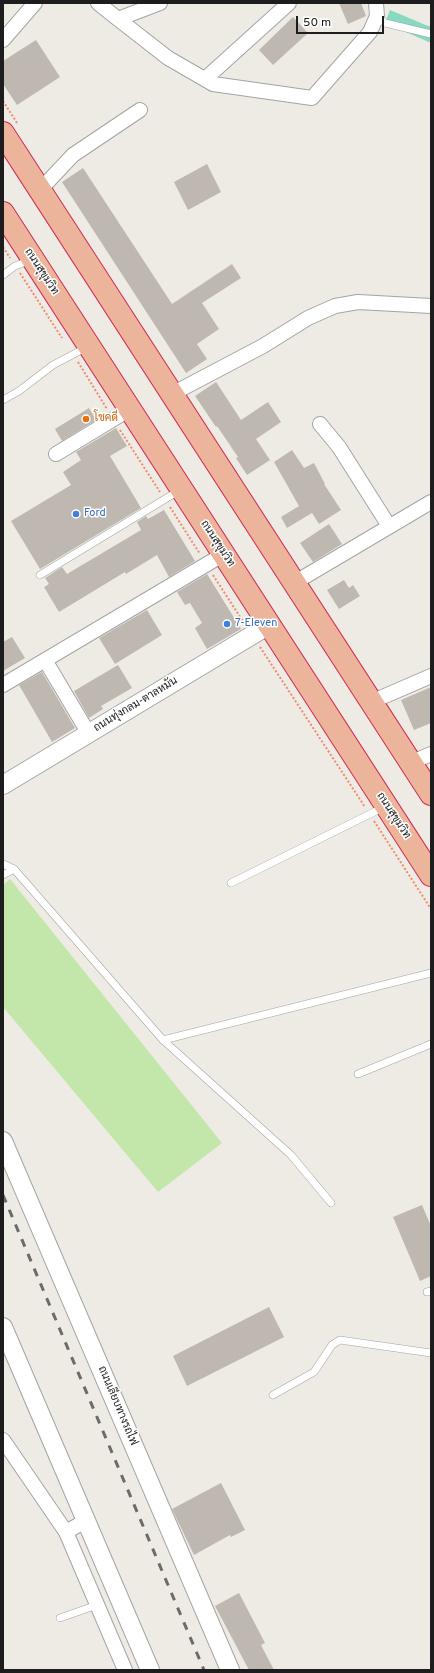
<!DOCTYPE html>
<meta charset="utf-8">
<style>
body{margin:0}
#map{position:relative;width:434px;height:1673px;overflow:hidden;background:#eeebe4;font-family:Overpass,sans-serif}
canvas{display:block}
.frame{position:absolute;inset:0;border:4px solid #1d1d1d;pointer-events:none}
.scale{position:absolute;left:296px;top:16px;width:88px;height:18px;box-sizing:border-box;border:2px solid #1d1d1d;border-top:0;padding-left:5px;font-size:12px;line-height:14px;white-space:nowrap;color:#1d1d1d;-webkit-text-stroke:3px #fff;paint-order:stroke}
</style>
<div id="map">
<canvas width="434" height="1673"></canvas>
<div class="frame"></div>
<div class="scale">50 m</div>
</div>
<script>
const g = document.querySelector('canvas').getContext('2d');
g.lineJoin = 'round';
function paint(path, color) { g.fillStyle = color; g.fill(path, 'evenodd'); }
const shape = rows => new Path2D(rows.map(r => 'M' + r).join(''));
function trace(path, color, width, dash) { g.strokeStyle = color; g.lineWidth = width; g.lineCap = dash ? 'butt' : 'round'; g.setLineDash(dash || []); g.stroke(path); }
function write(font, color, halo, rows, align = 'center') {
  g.font = font + ' Overpass,Sarabun,sans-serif'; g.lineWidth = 3; g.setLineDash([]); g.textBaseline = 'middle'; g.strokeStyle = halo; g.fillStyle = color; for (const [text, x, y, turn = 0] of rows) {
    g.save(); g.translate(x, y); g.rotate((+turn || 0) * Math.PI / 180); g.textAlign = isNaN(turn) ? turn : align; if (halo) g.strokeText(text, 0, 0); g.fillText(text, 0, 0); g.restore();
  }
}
const grass = shape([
 [10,879,222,1143,158,1192,3,1007,3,885]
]);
const pitch = shape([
 [390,10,428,26,431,26,431,43,385,23]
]);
const building = shape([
 [339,3,361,3,366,16,348,24],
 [293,17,308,33,273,65,259,50],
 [36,40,60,77,17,105,3,84,3,61],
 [207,164,221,192,188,210,174,182],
 [83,168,172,304,232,264,241,278,202,303,219,329,197,344,207,359,186,373,62,182],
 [216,382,241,420,268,402,281,422,256,439,270,460,247,475,236,458,238,457,217,426,216,427,195,396],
 [89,408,96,420,62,441,55,429],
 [116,428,127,446,110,456,141,508,40,569,11,521,71,485,63,472,81,460,76,452],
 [292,450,304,468,314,463,325,484,324,484,341,510,319,524,312,513,287,528,281,517,299,506,274,462],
 [164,510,195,561,169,577,157,555,126,574,125,572,59,612,44,587,49,584,45,578,62,567,67,574,141,530,137,522,146,516,148,519],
 [329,524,342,544,313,562,300,543],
 [207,574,241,629,207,649,195,628,202,623,190,603,185,605,177,592],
 [344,580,349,588,353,585,360,596,339,609,327,590],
 [147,610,162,635,115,664,99,638],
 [12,637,25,658,3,671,3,642],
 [118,665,132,688,101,706,103,709,89,718,74,691],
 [42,672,75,728,52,742,19,685],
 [431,687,431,723,414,730,401,700],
 [422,1205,431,1226,431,1276,420,1281,393,1217],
 [269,1307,284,1337,187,1386,173,1356],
 [221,1483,245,1530,231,1537,230,1535,194,1555,172,1509],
 [239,1593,265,1643,261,1645,274,1670,249,1670,215,1606]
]);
const path = shape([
 [3,101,17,123],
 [3,247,10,258],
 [20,273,62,338],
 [78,362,107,409],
 [120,430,160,492],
 [170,507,200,554],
 [213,575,244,623],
 [260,647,365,807],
 [374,821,431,909]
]);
const service = shape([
 [377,16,385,23,431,34],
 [3,275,15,266,31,260],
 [3,400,19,391,53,365,87,347],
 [40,575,180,490],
 [3,864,14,869,3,875],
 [14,869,163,1040,291,1155,331,1203],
 [231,883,384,807],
 [163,1040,431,973],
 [358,1074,431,1044],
 [427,1292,431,1291],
 [273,1395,314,1372,332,1345,340,1340,431,1353],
 [60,1618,97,1605]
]);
const minor = shape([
 [98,3,118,19,160,3],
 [118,19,168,58,213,84,312,98,370,32,377,16,376,3],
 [3,40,35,3],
 [205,79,289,3],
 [40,190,73,155,140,110],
 [172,394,263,346,308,318,335,306,358,302,431,306],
 [320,424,339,447,389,526],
 [56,454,130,409],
 [294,583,431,502],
 [45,660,89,734],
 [3,685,224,554],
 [371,702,431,676],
 [410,763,431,754],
 [3,1440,66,1532],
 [87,1520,66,1532,125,1670]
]);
const tertiary = shape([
 [3,785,269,625],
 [3,1141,230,1670],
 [3,1327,150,1670]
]);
const trunk = shape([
 [3,133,431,794],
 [3,213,431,875]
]);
const rail = shape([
 [3,1195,204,1670]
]);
const markers = [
 [86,419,4,"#e8710a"],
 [76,514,4,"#3f7fe0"],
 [227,624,4,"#3f7fe0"]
];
const streetNames = [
 ["ถนนสุขุมวิท",41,272,57],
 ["ถนนสุขุมวิท",217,544,57],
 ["ถนนทุ่งกลม-ตาลหมัน",136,705,-31],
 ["ถนนสุขุมวิท",393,816,57],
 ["ถนนเลียบทางรถไฟ",117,1406,67]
];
const foodNames = [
 ["โชคดี",94,419]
];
const shopNames = [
 ["Ford",84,514],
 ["7-Eleven",235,624]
];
paint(grass, '#c3e6ab');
paint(pitch, '#85dac1');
paint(building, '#beb8b0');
trace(service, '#a4a4a4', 8);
trace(minor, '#a4a4a4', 16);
trace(tertiary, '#a4a4a4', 20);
trace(trunk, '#d02c55', 24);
trace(path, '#f3896f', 2, [2, 2]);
trace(service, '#fff', 7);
trace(minor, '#fff', 14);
trace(tertiary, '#fff', 18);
trace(trunk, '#ecb49a', 22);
trace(rail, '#6b6b6b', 3, [8, 8]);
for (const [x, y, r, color] of markers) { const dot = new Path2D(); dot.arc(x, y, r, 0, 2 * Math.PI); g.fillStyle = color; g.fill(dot); trace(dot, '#fff', 1.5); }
write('11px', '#1d1d1d', '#fff', streetNames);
write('11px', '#c56008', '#fff', foodNames, 'left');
write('11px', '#366cbe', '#fff', shopNames, 'left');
</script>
